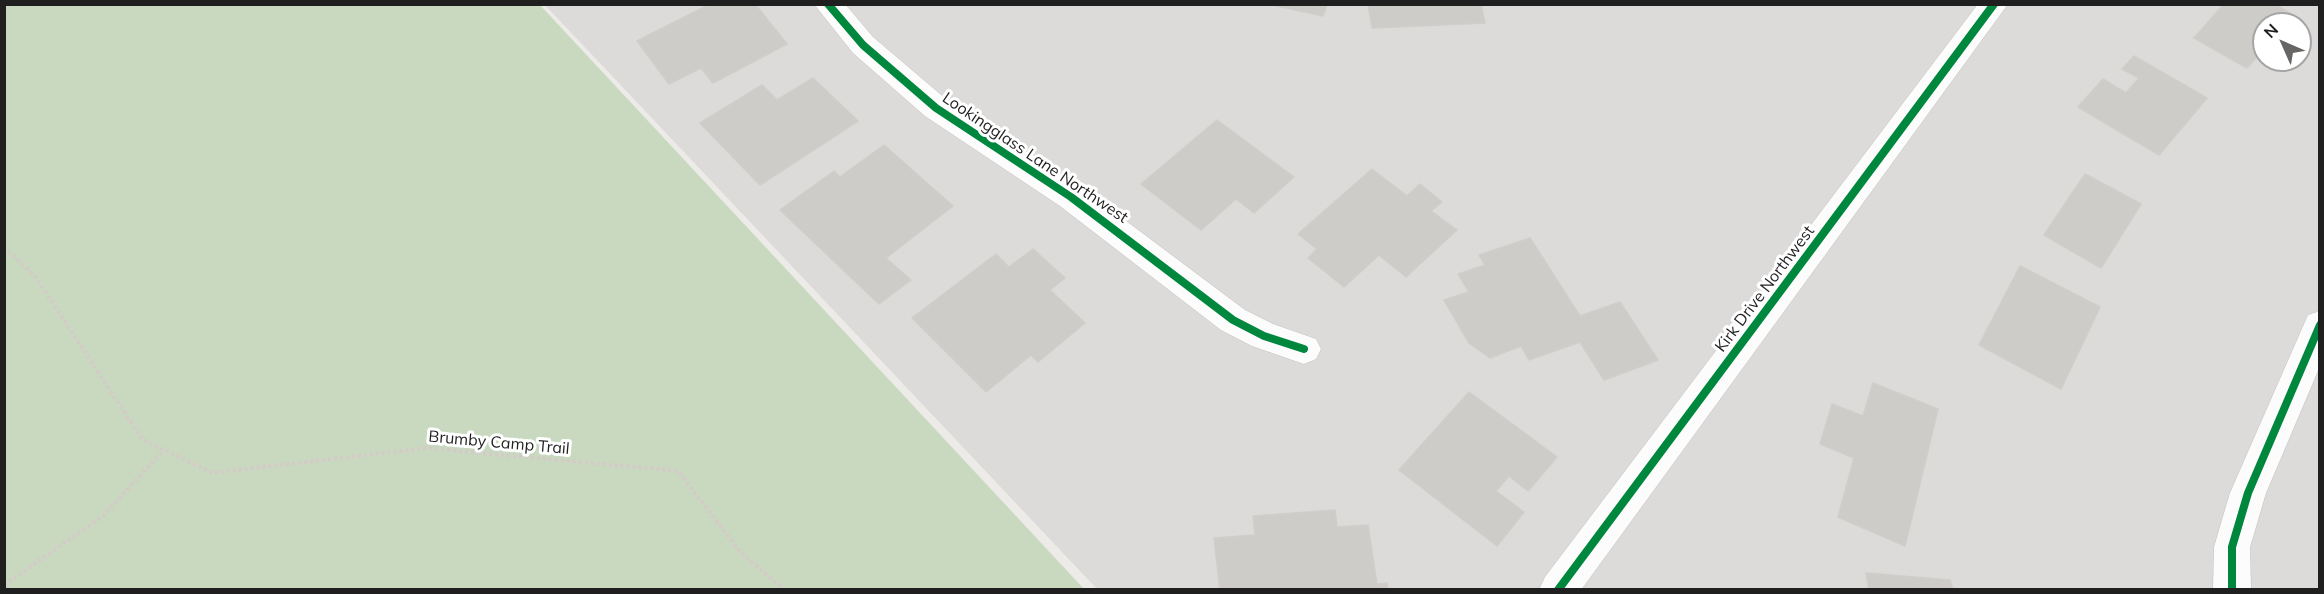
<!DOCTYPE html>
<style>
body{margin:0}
#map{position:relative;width:2324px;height:594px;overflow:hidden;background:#edebe8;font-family:Mulish,sans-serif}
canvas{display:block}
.frame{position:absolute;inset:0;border:6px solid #1f1f1f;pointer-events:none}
.north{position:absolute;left:2252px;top:12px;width:60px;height:60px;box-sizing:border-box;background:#fff;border:2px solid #a5a5a5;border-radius:50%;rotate:315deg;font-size:16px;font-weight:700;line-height:24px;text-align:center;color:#1f1f1f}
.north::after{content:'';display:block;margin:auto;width:21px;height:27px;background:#676665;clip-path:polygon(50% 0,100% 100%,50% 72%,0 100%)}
</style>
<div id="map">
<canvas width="2324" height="594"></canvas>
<div class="frame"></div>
<div class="north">N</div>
</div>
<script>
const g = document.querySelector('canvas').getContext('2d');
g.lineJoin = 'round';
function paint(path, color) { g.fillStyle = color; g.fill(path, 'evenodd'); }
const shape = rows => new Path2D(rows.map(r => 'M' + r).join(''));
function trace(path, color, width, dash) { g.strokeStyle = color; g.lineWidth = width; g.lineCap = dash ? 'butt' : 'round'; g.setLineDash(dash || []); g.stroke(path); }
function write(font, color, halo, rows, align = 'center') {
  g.font = font + ' Mulish,sans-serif'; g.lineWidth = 6; g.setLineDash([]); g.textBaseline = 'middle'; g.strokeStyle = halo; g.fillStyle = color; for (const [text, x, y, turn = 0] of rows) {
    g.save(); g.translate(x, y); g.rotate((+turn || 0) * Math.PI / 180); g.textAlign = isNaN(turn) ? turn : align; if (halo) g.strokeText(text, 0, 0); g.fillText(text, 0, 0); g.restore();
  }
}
const residential = shape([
 [545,5,2319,5,2319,589,1097,589],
 [2264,24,2300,24,2300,60,2264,60]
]);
const forest = shape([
 [4,5,540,5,1084,589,5,589]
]);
const building = shape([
 [710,4,755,4,787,44,713,83,701,68,669,84,637,41,710,4],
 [1268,4,1327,4,1323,16,1268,4],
 [1368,4,1481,4,1485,23,1372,28,1368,4],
 [2224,4,2274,4,2293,15,2285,24,2264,24,2264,49,2247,68,2194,38,2224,4],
 [2134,56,2207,98,2159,155,2078,107,2103,79,2126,93,2139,78,2122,69,2134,56],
 [813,78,858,121,760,185,700,123,762,85,777,100,813,78],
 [1217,120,1294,177,1254,213,1236,199,1201,230,1141,184,1217,120],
 [884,145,953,206,886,258,911,280,879,304,780,210,834,171,840,177,884,145],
 [1372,169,1407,196,1420,184,1442,202,1431,211,1457,230,1406,277,1379,255,1344,287,1308,258,1317,249,1298,234,1372,169],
 [2085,174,2141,204,2101,268,2044,235,2085,174],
 [1530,238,1580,316,1620,302,1658,360,1604,380,1580,342,1529,360,1521,346,1490,358,1469,343,1444,300,1469,292,1458,274,1485,265,1479,255,1530,238],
 [1033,249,1065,278,1050,290,1085,323,1038,362,1031,355,986,392,912,318,996,254,1009,267,1033,249],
 [2020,266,2100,307,2061,389,1979,345,2020,266],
 [1873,383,1938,409,1905,546,1838,517,1854,458,1820,444,1832,404,1863,416,1873,383],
 [1469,392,1557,457,1528,491,1509,476,1496,491,1524,512,1497,546,1399,470,1469,392],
 [1335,510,1337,527,1368,525,1377,584,1387,583,1388,590,1220,590,1214,538,1255,535,1253,516,1335,510],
 [1866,573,1950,580,1953,590,1869,590,1866,573]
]);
const path = shape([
 [4,247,35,276,142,439,212,473,427,448,678,471,741,553,785,590],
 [4,585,102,517,164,450]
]);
const street = shape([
 [814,4,845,4,873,37,947,100,1082,188,1245,310,1273,324,1316,339,1321,349,1316,359,1304,364,1252,346,1221,330,1060,206,925,116,853,53,814,4],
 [1978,4,2008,4,1581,590,1539,590,1545,577,1978,4],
 [2320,311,2320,366,2266,493,2250,547,2251,590,2213,590,2214,547,2230,493,2308,315,2320,311]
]);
const cycleway = shape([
 [828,4,863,45,936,108,1071,197,1233,320,1264,336,1304,349],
 [1558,590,1994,4],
 [2232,590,2232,547,2248,493,2320,325]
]);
const streetNames = [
 ["Lookingglass Lane Northwest",1035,158,34],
 ["Kirk Drive Northwest",1765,289,-53],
 ["Brumby Camp Trail",499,443,5]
];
paint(residential, '#dcdbd9');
paint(forest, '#c8d9c0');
paint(building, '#ceccc9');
trace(building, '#d0cdca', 1.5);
trace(street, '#c4c3c2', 1);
trace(path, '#d5cac8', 4, [3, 3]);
paint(street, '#fcfcfc');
trace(cycleway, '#00873e', 8);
write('16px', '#1f1f1f', '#fff', streetNames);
</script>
